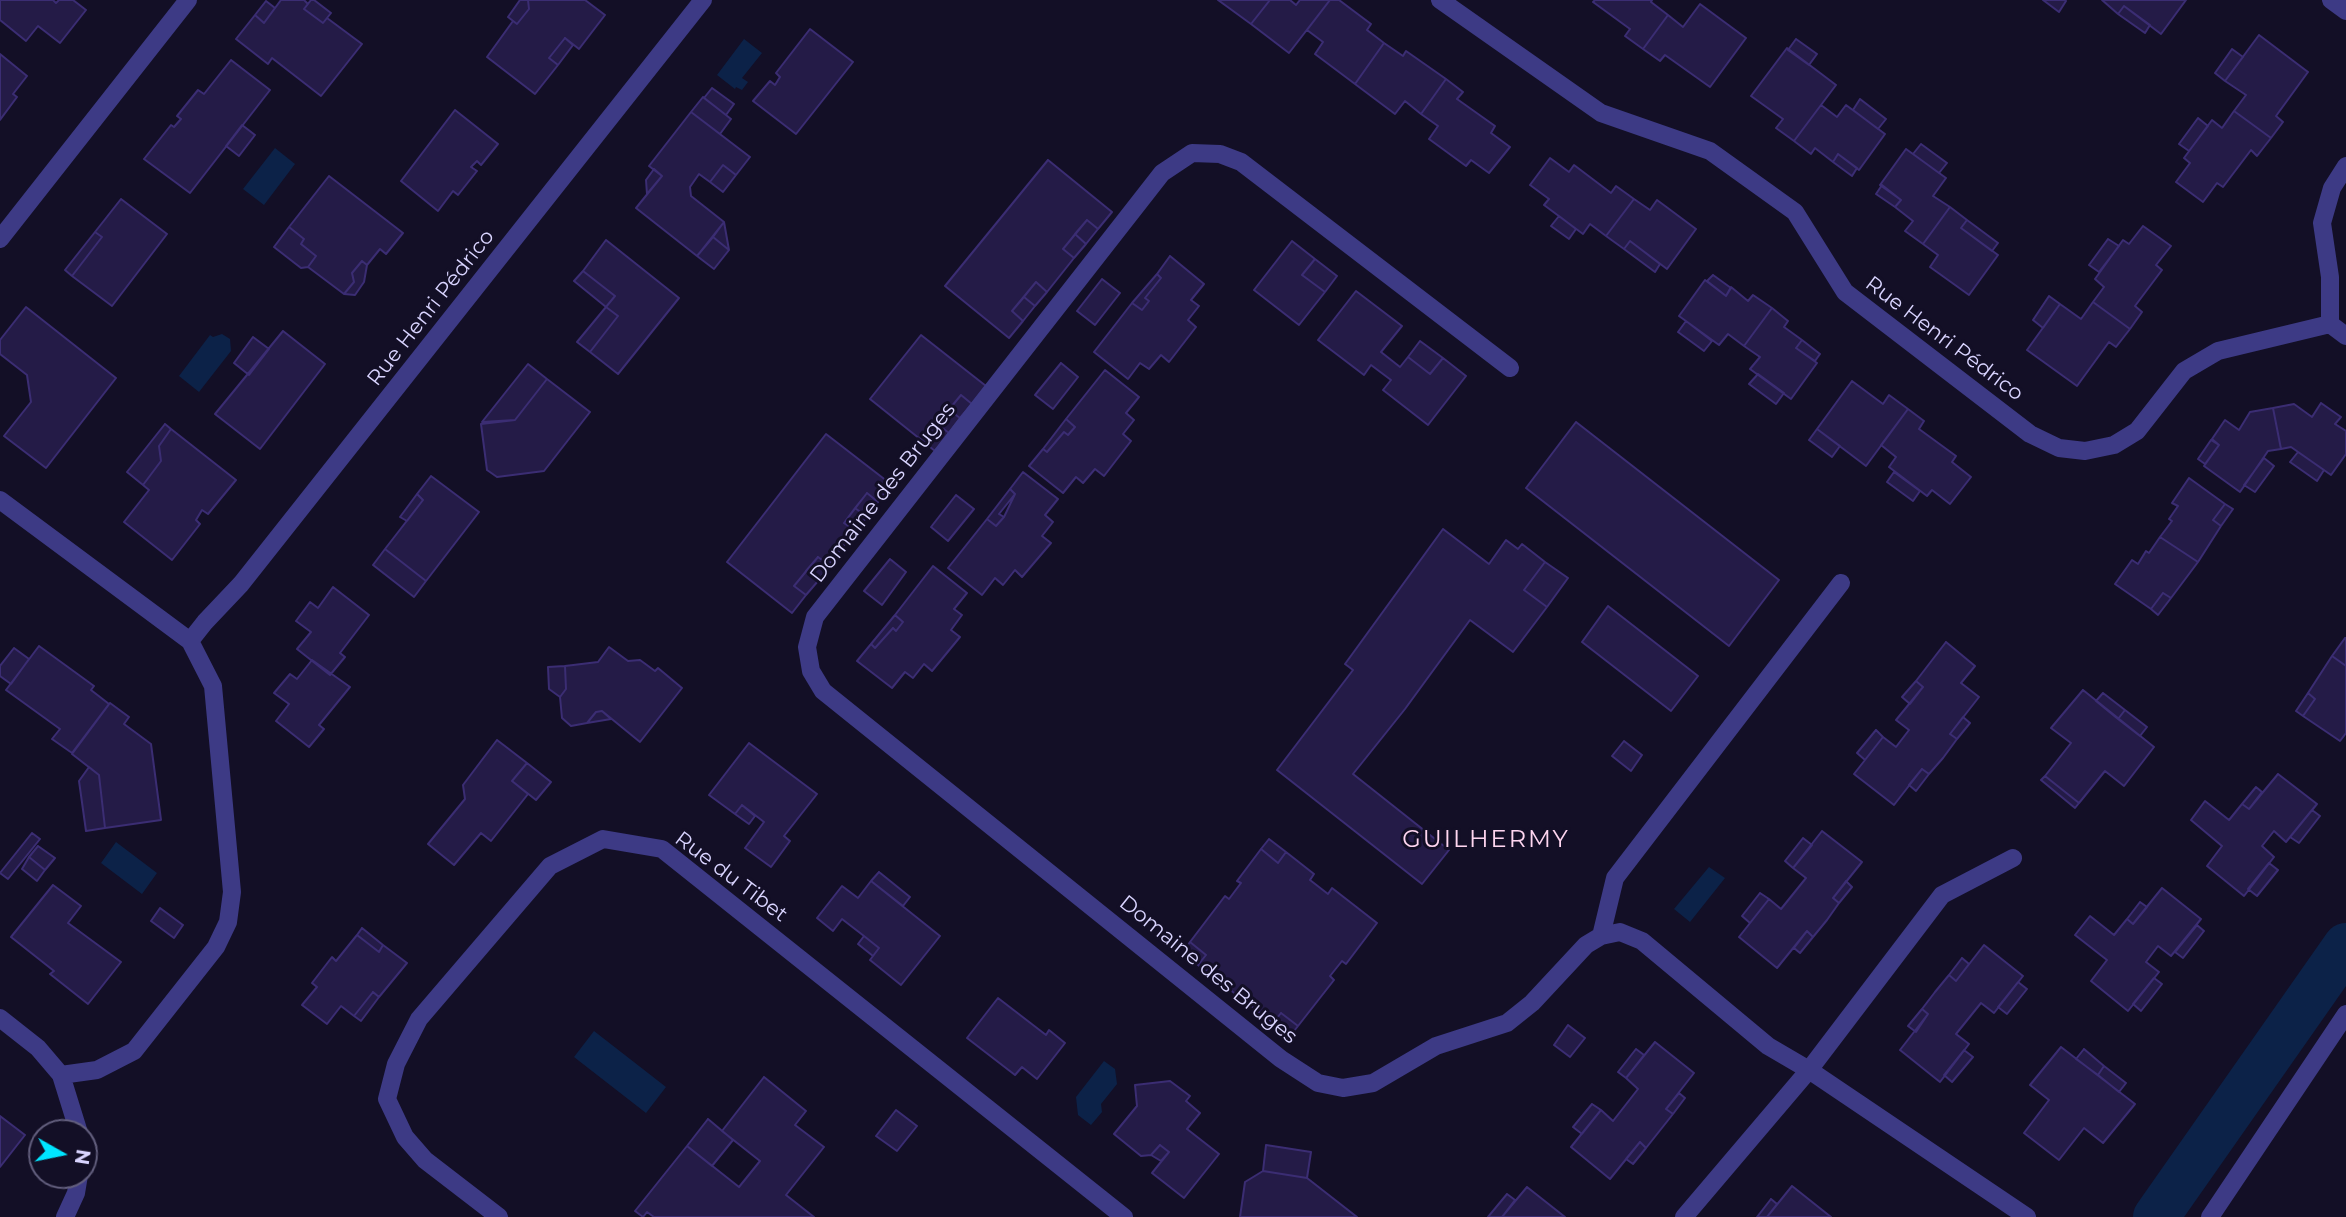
<!DOCTYPE html>
<meta charset="utf-8">
<style>
body{margin:0}
#map{position:relative;width:2346px;height:1217px;overflow:hidden;background:#130f26;font-family:Montserrat,sans-serif}
canvas{display:block}
.north{position:absolute;left:28px;top:1119px;width:70px;height:70px;box-sizing:border-box;background:#130f26;border:2px solid #625e7d;border-radius:50%;rotate:99deg;font-size:19px;font-weight:700;line-height:28px;text-align:center;color:#d9d4ff}
.north::after{content:'';display:block;margin:auto;width:24px;height:32px;background:#00e5ff;clip-path:polygon(50% 0,100% 100%,50% 72%,0 100%)}
</style>
<div id="map">
<canvas width="2346" height="1217"></canvas>
<div class="north">N</div>
</div>
<script>
const g = document.querySelector('canvas').getContext('2d');
g.lineJoin = 'round';
function paint(path, color) { g.fillStyle = color; g.fill(path, 'evenodd'); }
const shape = rows => new Path2D(rows.map(r => 'M' + r).join(''));
function trace(path, color, width, dash) { g.strokeStyle = color; g.lineWidth = width; g.lineCap = dash ? 'butt' : 'round'; g.setLineDash(dash || []); g.stroke(path); }
function write(font, color, halo, rows, align = 'center') {
  g.font = font + ' Montserrat,sans-serif'; g.lineWidth = 6; g.setLineDash([]); g.textBaseline = 'middle'; g.strokeStyle = halo; g.fillStyle = color; for (const [text, x, y, turn = 0] of rows) {
    g.save(); g.translate(x, y); g.rotate((+turn || 0) * Math.PI / 180); g.textAlign = isNaN(turn) ? turn : align; if (halo) g.strokeText(text, 0, 0); g.fillText(text, 0, 0); g.restore();
  }
}
const water = shape([
 [744,39,762,53,742,78,748,82,742,90,736,87,735,89,717,75],
 [275,148,295,164,264,205,243,189],
 [222,334,230,339,231,351,199,392,179,376,210,335,213,337],
 [116,842,157,873,142,894,101,863],
 [1709,867,1725,878,1690,922,1674,909],
 [594,1031,666,1087,646,1113,574,1057],
 [1104,1061,1115,1069,1117,1084,1101,1104,1102,1112,1091,1125,1078,1115,1076,1097]
]);
const canal = shape([
 [2156,1217,2346,946]
]);
const building = shape([
 [0,0,53,0,56,3,59,0,73,0,86,10,60,43,38,26,26,41,0,20,0,0],
 [281,0,304,0,308,4,304,9,323,23,327,18,362,44,321,96,272,58,268,64,236,39,255,15,264,23,281,0],
 [311,0,314,0,331,13,323,23,304,9,311,0],
 [520,0,528,0,529,9,517,24,508,17,520,0],
 [528,0,585,0,605,15,579,49,565,38,549,58,558,65,535,94,487,57,513,21,517,24,529,9,528,0],
 [1218,0,1270,0,1251,24,1218,0],
 [1270,0,1290,0,1296,5,1300,0,1330,0,1289,53,1251,24,1270,0],
 [1330,0,1339,0,1371,24,1367,30,1384,43,1355,84,1315,54,1323,42,1307,30,1330,0],
 [1595,0,1652,0,1651,2,1668,15,1643,49,1625,36,1630,29,1593,2,1595,0],
 [2043,0,2065,0,2066,1,2059,12,2043,0],
 [2102,0,2186,0,2161,34,2124,6,2118,14,2102,0],
 [266,1,275,8,264,23,255,15,266,1],
 [1700,4,1746,38,1710,87,1665,55,1660,61,1643,49,1668,15,1683,27,1700,4],
 [2124,6,2150,25,2145,33,2118,14,2124,6],
 [810,29,853,62,796,134,753,101,770,81,775,85,780,77,776,73,810,29],
 [2259,35,2308,72,2276,116,2283,122,2271,138,2234,111,2246,95,2225,81,2259,35],
 [565,38,573,45,558,65,549,58,565,38],
 [1796,39,1817,54,1809,65,1788,50,1796,39],
 [1384,43,1403,56,1406,51,1446,79,1421,114,1405,101,1395,114,1355,84,1384,43],
 [1787,48,1836,85,1794,141,1776,128,1783,119,1751,96,1787,48],
 [2232,49,2243,57,2225,81,2215,73,2232,49],
 [0,54,27,76,13,94,17,97,0,120,0,54],
 [231,60,270,90,190,193,144,159,171,125,174,127,181,119,177,116,198,90,204,94,231,60],
 [1446,79,1463,92,1457,99,1495,126,1491,133,1510,147,1489,173,1471,160,1466,166,1429,139,1438,126,1421,114,1446,79],
 [712,88,734,104,726,115,704,98,712,88],
 [703,97,731,119,720,134,691,112,703,97],
 [1860,99,1886,119,1878,129,1853,110,1860,99],
 [1821,105,1837,117,1846,105,1885,134,1859,170,1838,154,1833,162,1815,148,1811,154,1794,141,1821,105],
 [455,110,498,144,481,165,477,161,471,167,477,171,458,195,453,191,438,211,401,181,455,110],
 [2234,111,2271,138,2257,156,2251,150,2223,187,2217,183,2203,202,2176,182,2190,163,2184,158,2212,120,2222,128,2234,111],
 [691,112,750,157,736,175,723,165,710,182,699,174,690,187,691,196,724,222,697,256,636,208,662,176,649,166,691,112],
 [2198,118,2208,126,2189,151,2179,144,2198,118],
 [242,125,255,135,239,156,226,146,242,125],
 [1921,144,1947,163,1939,173,1913,154,1921,144],
 [1906,149,1946,178,1933,196,1950,207,1923,244,1905,231,1913,221,1895,207,1901,200,1880,185,1906,149],
 [1838,154,1857,168,1852,176,1833,162,1838,154],
 [1550,158,1569,172,1574,165,1611,193,1616,186,1634,199,1606,236,1590,224,1583,234,1544,205,1549,199,1530,185,1550,158],
 [1048,160,1112,212,1098,229,1087,220,1063,249,1074,258,1047,292,1036,282,1012,311,1023,321,1009,338,945,286,1048,160],
 [723,165,736,175,723,192,710,182,723,165],
 [654,169,662,176,647,194,646,180,654,169],
 [329,176,403,233,386,254,380,249,367,265,362,261,352,273,354,282,344,294,308,267,316,256,301,244,304,239,289,227,329,176],
 [1882,185,1901,200,1895,207,1876,194,1882,185],
 [121,199,167,234,112,306,72,276,102,237,95,232,121,199],
 [1634,199,1650,210,1657,200,1696,229,1667,269,1630,241,1624,249,1606,236,1634,199],
 [1950,207,1967,220,1961,228,1998,255,1969,295,1930,267,1938,255,1923,244,1950,207],
 [1559,216,1576,229,1569,239,1551,226,1559,216],
 [1087,220,1098,229,1086,244,1075,234,1087,220],
 [1967,220,1998,243,1992,251,1961,228,1967,220],
 [724,222,729,250,713,237,724,222],
 [2143,226,2171,246,2156,265,2162,270,2135,306,2142,312,2130,329,2093,302,2104,287,2095,279,2123,240,2129,244,2143,226],
 [289,227,304,239,301,244,316,256,308,267,301,268,274,247,289,227],
 [95,232,102,237,72,276,65,270,95,232],
 [1075,234,1086,244,1074,258,1063,249,1075,234],
 [713,237,729,250,714,269,697,256,713,237],
 [2108,239,2119,246,2099,272,2089,265,2108,239],
 [606,240,679,298,618,374,590,352,618,316,606,307,615,296,583,271,606,240],
 [1292,241,1315,259,1302,275,1325,292,1299,325,1254,290,1292,241],
 [1630,241,1660,264,1655,272,1624,249,1630,241],
 [1170,256,1204,284,1191,300,1199,306,1188,320,1196,327,1169,362,1161,355,1149,369,1140,363,1128,379,1094,352,1132,303,1142,310,1149,301,1145,298,1161,278,1157,274,1170,256],
 [1315,259,1337,276,1325,292,1302,275,1315,259],
 [362,261,367,265,364,282,355,295,344,294,354,282,352,273,362,261],
 [583,271,615,296,606,307,574,281,583,271],
 [1157,274,1161,278,1145,298,1149,301,1142,310,1132,303,1157,274],
 [1713,275,1731,288,1726,296,1707,281,1713,275],
 [1102,279,1120,293,1095,325,1077,311,1102,279],
 [1705,280,1726,296,1731,287,1748,301,1753,295,1772,308,1744,346,1728,334,1719,345,1679,316,1705,280],
 [1036,282,1047,292,1035,306,1024,297,1036,282],
 [1356,291,1402,326,1381,352,1400,367,1408,357,1430,374,1443,358,1466,376,1428,425,1383,390,1391,380,1371,365,1364,375,1318,340,1356,291],
 [2049,296,2060,304,2043,328,2033,320,2049,296],
 [1024,297,1035,306,1023,321,1012,311,1024,297],
 [2093,302,2130,329,2116,347,2109,342,2077,386,2027,350,2060,304,2081,319,2093,302],
 [26,307,116,378,46,468,4,436,31,402,27,375,0,354,0,340,26,307],
 [606,307,618,316,590,352,577,342,606,307],
 [1772,308,1788,321,1784,327,1802,340,1796,348,1817,363,1791,399,1750,369,1760,357,1744,346,1772,308],
 [1686,321,1712,341,1704,351,1678,332,1686,321],
 [283,331,325,364,260,449,215,414,283,331],
 [921,335,986,386,972,404,961,395,937,424,949,433,935,451,870,399,921,335],
 [253,337,269,349,249,375,234,363,253,337],
 [1802,340,1820,354,1815,361,1796,348,1802,340],
 [1420,341,1443,358,1430,374,1408,357,1420,341],
 [1061,363,1078,377,1053,409,1035,395,1061,363],
 [528,364,547,379,515,420,482,422,528,364],
 [1105,370,1139,397,1126,413,1134,420,1123,434,1131,441,1104,476,1095,469,1083,483,1076,477,1063,493,1029,466,1043,449,1047,452,1064,432,1068,435,1075,427,1066,419,1105,370],
 [1758,374,1784,393,1776,404,1749,384,1758,374],
 [547,379,590,412,544,471,497,477,487,470,481,424,515,420,547,379],
 [1852,381,1883,404,1889,395,1908,409,1866,466,1817,429,1852,381],
 [961,395,972,404,960,418,949,410,961,395],
 [2321,403,2341,417,2335,424,2346,431,2346,454,2331,475,2291,447,2281,449,2273,408,2294,404,2312,417,2321,403],
 [2273,408,2281,449,2268,451,2240,492,2204,466,2219,445,2212,439,2225,420,2239,430,2250,412,2273,408],
 [1908,409,1924,421,1919,429,1956,456,1952,462,1971,477,1950,504,1932,490,1927,496,1889,467,1896,457,1881,445,1908,409],
 [949,410,960,418,949,433,937,424,949,410],
 [1066,419,1075,427,1068,435,1064,432,1047,452,1043,449,1066,419],
 [1576,422,1779,580,1729,646,1526,488,1576,422],
 [165,424,171,429,159,446,161,461,143,485,127,472,165,424],
 [171,429,236,480,208,514,202,510,196,520,200,524,172,560,124,522,149,490,143,485,161,461,159,446,171,429],
 [1817,429,1840,446,1832,457,1809,440,1817,429],
 [826,434,892,485,878,502,867,493,844,523,855,531,829,565,818,557,794,586,806,595,792,613,727,562,826,434],
 [2211,440,2219,445,2205,464,2198,459,2211,440],
 [2298,452,2324,470,2317,481,2290,462,2298,452],
 [2264,458,2274,466,2255,492,2244,485,2264,458],
 [1023,472,1058,499,1045,515,1053,522,1042,536,1051,543,1022,577,1015,570,1003,585,995,578,982,595,948,568,987,519,996,526,1004,517,1015,494,1010,489,1023,472],
 [1894,472,1920,491,1913,501,1887,482,1894,472],
 [431,476,479,512,426,581,385,549,423,500,417,494,431,476],
 [2189,478,2225,504,2213,520,2221,526,2198,562,2160,537,2172,521,2169,519,2178,506,2172,503,2189,478],
 [1010,489,1015,494,999,514,1004,517,996,526,987,519,1010,489],
 [867,493,878,502,867,517,855,508,867,493],
 [417,494,423,500,407,521,400,517,417,494],
 [956,495,974,509,948,541,931,527,956,495],
 [2225,504,2233,509,2221,526,2213,520,2225,504],
 [855,508,867,517,855,531,844,523,855,508],
 [1443,529,1489,564,1506,540,1518,549,1522,544,1545,562,1524,590,1547,607,1513,652,1470,620,1405,709,1353,774,1449,850,1422,884,1277,770,1353,670,1345,664,1443,529],
 [2160,537,2198,562,2171,598,2163,593,2151,609,2115,584,2132,560,2138,564,2146,551,2149,553,2160,537],
 [385,549,426,581,414,597,373,565,385,549],
 [818,557,829,565,818,581,806,571,818,557],
 [890,559,906,572,882,605,864,591,890,559],
 [1545,562,1568,578,1547,607,1524,590,1545,562],
 [933,566,967,593,954,609,962,615,951,630,960,637,932,671,924,664,913,678,905,672,892,688,857,661,871,644,875,648,893,628,896,631,903,622,895,615,933,566],
 [806,571,818,581,806,595,794,586,806,571],
 [333,587,369,615,340,653,345,657,330,675,297,649,311,632,296,621,310,602,318,608,333,587],
 [2163,593,2171,598,2158,615,2151,609,2163,593],
 [1608,606,1698,676,1671,711,1582,642,1608,606],
 [895,615,903,622,896,631,893,628,875,648,871,644,895,615],
 [2345,638,2346,638,2346,666,2332,656,2345,638],
 [1946,642,1975,666,1961,683,1979,697,1950,734,1957,739,1943,758,1929,774,1922,769,1894,805,1854,774,1883,737,1896,747,1909,730,1896,720,1923,687,1916,681,1946,642],
 [39,646,94,686,91,690,109,704,72,753,52,739,60,729,6,690,39,646],
 [609,647,628,661,640,660,655,671,658,668,682,688,640,742,602,711,596,712,587,723,571,726,562,718,560,697,566,689,565,666,598,662,609,647],
 [14,648,29,659,11,684,0,676,0,666,14,648],
 [2332,656,2346,666,2346,733,2340,741,2303,716,2315,699,2308,693,2332,656],
 [312,660,350,687,319,725,324,729,309,747,276,721,289,704,274,693,290,674,297,679,312,660],
 [565,666,566,689,560,697,549,689,548,667,565,666],
 [1916,681,1923,687,1910,704,1902,697,1916,681],
 [2083,690,2154,747,2124,786,2105,771,2079,803,2045,776,2071,743,2051,728,2083,690],
 [2103,693,2125,710,2118,719,2096,701,2103,693],
 [2308,693,2315,699,2303,716,2296,711,2308,693],
 [110,703,129,717,124,724,151,744,161,820,105,828,99,775,72,754,110,703],
 [2125,710,2147,727,2140,736,2118,719,2125,710],
 [602,711,611,719,587,723,596,712,602,711],
 [1963,717,1970,723,1957,739,1950,734,1963,717],
 [1876,730,1883,737,1865,760,1857,753,1876,730],
 [497,740,527,763,512,781,528,794,491,841,481,833,454,865,428,844,465,799,463,785,497,740],
 [1624,741,1642,755,1631,771,1612,756,1624,741],
 [749,743,817,794,784,836,790,841,771,867,745,848,764,822,742,805,735,814,709,795,749,743],
 [527,763,551,782,536,800,512,781,527,763],
 [89,767,99,775,105,828,86,831,79,781,89,767],
 [1922,769,1929,774,1916,791,1909,785,1922,769],
 [2278,774,2317,804,2286,842,2274,831,2262,846,2274,857,2244,896,2207,866,2222,846,2191,820,2205,801,2229,820,2242,804,2249,809,2278,774],
 [2045,776,2079,803,2075,808,2041,780,2045,776],
 [2256,787,2262,792,2249,809,2242,804,2256,787],
 [742,805,755,816,749,824,735,814,742,805],
 [2312,810,2320,816,2299,843,2290,837,2312,810],
 [1822,831,1862,862,1833,898,1839,903,1827,920,1813,937,1807,931,1777,968,1739,937,1769,899,1781,909,1806,878,1793,868,1822,831],
 [32,833,40,839,8,879,0,873,32,833],
 [1803,838,1812,845,1793,868,1785,861,1803,838],
 [1269,839,1286,852,1278,863,1261,849,1269,839],
 [38,846,55,858,45,870,29,857,38,846],
 [1261,849,1278,863,1286,852,1314,874,1310,880,1328,894,1332,888,1377,923,1346,964,1342,961,1330,976,1334,980,1298,1026,1281,1013,1273,1023,1198,965,1206,955,1190,942,1225,896,1229,899,1241,883,1237,881,1261,849],
 [29,857,45,870,37,881,22,869,29,857],
 [2269,863,2278,870,2257,896,2248,889,2269,863],
 [879,872,910,897,903,906,871,881,879,872],
 [871,881,940,936,901,985,870,960,879,948,864,936,842,919,833,931,817,918,842,886,858,898,871,881],
 [1846,881,1852,887,1839,903,1833,898,1846,881],
 [53,885,81,906,68,923,121,962,88,1004,50,974,54,971,11,937,53,885],
 [2162,888,2201,919,2171,956,2158,946,2146,962,2159,972,2128,1011,2091,981,2107,960,2075,935,2090,916,2114,935,2127,919,2133,924,2162,888],
 [1760,893,1769,899,1750,923,1742,916,1760,893],
 [2140,902,2147,907,2133,924,2127,919,2140,902],
 [160,908,183,925,174,938,151,921,160,908],
 [2197,925,2204,931,2183,958,2175,952,2197,925],
 [362,928,383,945,379,952,357,935,362,928],
 [1807,931,1813,937,1800,953,1794,948,1807,931],
 [357,935,379,952,383,945,407,963,379,997,373,992,354,1016,341,1006,327,1024,302,1005,317,987,312,983,332,957,336,961,357,935],
 [864,936,879,948,873,956,858,944,864,936],
 [1190,942,1206,955,1198,965,1182,953,1190,942],
 [1984,945,2023,976,1994,1013,1981,1003,1956,1034,1969,1044,1940,1082,1900,1050,1928,1014,1922,1009,1935,992,1949,975,1956,981,1984,945],
 [1962,958,1969,964,1956,981,1949,975,1962,958],
 [2154,978,2162,984,2141,1011,2133,1004,2154,978],
 [2018,982,2027,989,2007,1014,1998,1007,2018,982],
 [373,992,379,997,361,1021,354,1016,373,992],
 [998,998,1046,1035,1049,1030,1065,1043,1037,1079,1022,1067,1015,1075,967,1038,998,998],
 [1922,1009,1928,1014,1916,1032,1908,1026,1922,1009],
 [1281,1013,1298,1026,1290,1036,1273,1023,1281,1013],
 [1568,1025,1585,1038,1570,1057,1554,1045,1568,1025],
 [1655,1042,1694,1073,1666,1109,1673,1114,1646,1148,1640,1142,1610,1179,1571,1147,1601,1110,1613,1121,1638,1089,1626,1078,1655,1042],
 [2061,1047,2135,1104,2103,1143,2084,1128,2059,1160,2024,1133,2049,1100,2030,1085,2061,1047],
 [1636,1049,1644,1055,1626,1078,1618,1072,1636,1049],
 [2084,1049,2104,1066,2098,1075,2076,1059,2084,1049],
 [1964,1050,1973,1057,1952,1082,1944,1075,1964,1050],
 [2104,1066,2126,1083,2119,1092,2098,1075,2104,1066],
 [764,1077,806,1111,795,1125,824,1147,786,1195,814,1217,654,1217,647,1212,643,1217,635,1211,687,1146,739,1187,760,1161,722,1131,764,1077],
 [1170,1081,1190,1096,1186,1101,1200,1113,1187,1129,1219,1154,1184,1198,1152,1173,1169,1152,1160,1145,1151,1155,1141,1156,1114,1134,1137,1106,1135,1085,1170,1081],
 [1679,1093,1685,1098,1673,1114,1666,1109,1679,1093],
 [1592,1104,1601,1110,1582,1134,1573,1127,1592,1104],
 [896,1110,917,1126,897,1151,876,1136,896,1110],
 [0,1116,25,1135,0,1167,0,1116],
 [708,1119,733,1140,712,1166,687,1146,708,1119],
 [1640,1142,1646,1148,1633,1164,1626,1159,1640,1142],
 [1160,1145,1169,1152,1161,1161,1151,1155,1160,1145],
 [1266,1145,1311,1152,1307,1178,1263,1171,1266,1145],
 [1263,1171,1307,1178,1357,1217,1240,1217,1245,1182,1263,1171],
 [1792,1186,1831,1217,1767,1217,1792,1186],
 [1527,1187,1565,1217,1502,1217,1527,1187],
 [1507,1194,1515,1200,1502,1217,1488,1217,1507,1194],
 [1771,1199,1777,1204,1767,1217,1757,1217,1771,1199]
]);
const minor = shape([
 [1440,0,1601,113,1710,151,1795,212,1845,292,2030,434,2059,448,2085,451,2114,445,2137,431,2184,371,2218,351,2330,324,2346,336],
 [2331,0,2346,11],
 [0,239,188,0],
 [2330,324,2330,277,2322,223,2332,188,2346,166],
 [1510,368,1241,162,1220,154,1192,153,1162,173,815,617,807,647,811,671,823,691,1281,1059,1318,1083,1343,1088,1373,1083,1436,1046,1507,1023,1532,1003,1586,945,1601,936,1620,932,1642,941,1768,1046,1809,1070,2027,1217],
 [0,500,190,641,213,686,232,892,228,922,216,947,134,1051,97,1070,61,1075],
 [190,641,205,622,241,584,703,0],
 [1601,936,1615,878,1841,583],
 [0,1018,38,1048,61,1075,79,1133],
 [65,1217,76,1193,79,1175],
 [499,1217,425,1160,405,1137,387,1099,396,1064,419,1019,550,866,603,839,662,849,1124,1217],
 [1684,1217,1809,1070,1942,895,2013,858],
 [2210,1217,2346,1014]
]);
const streetNames = [
 ["Rue Henri Pédrico",431,308,-52],
 ["Rue Henri Pédrico",1944,339,37],
 ["Domaine des Bruges",883,493,-52],
 ["Rue du Tibet",731,877,37],
 ["Domaine des Bruges",1208,970,39]
];
const quarterNames = [
 ["GUILHERMY",1486,840]
];
paint(water, '#0c2248');
trace(canal, '#0c2248', 46);
paint(building, '#241b47');
trace(building, '#3b2d73', 2);
trace(minor, '#3d3a85', 18);
write('21px', '#d9d4ff', '#130f26', streetNames);
g.letterSpacing = '2px';
write('24px', '#ffd6f0', '#130f26', quarterNames);
g.letterSpacing = '0px';
</script>
